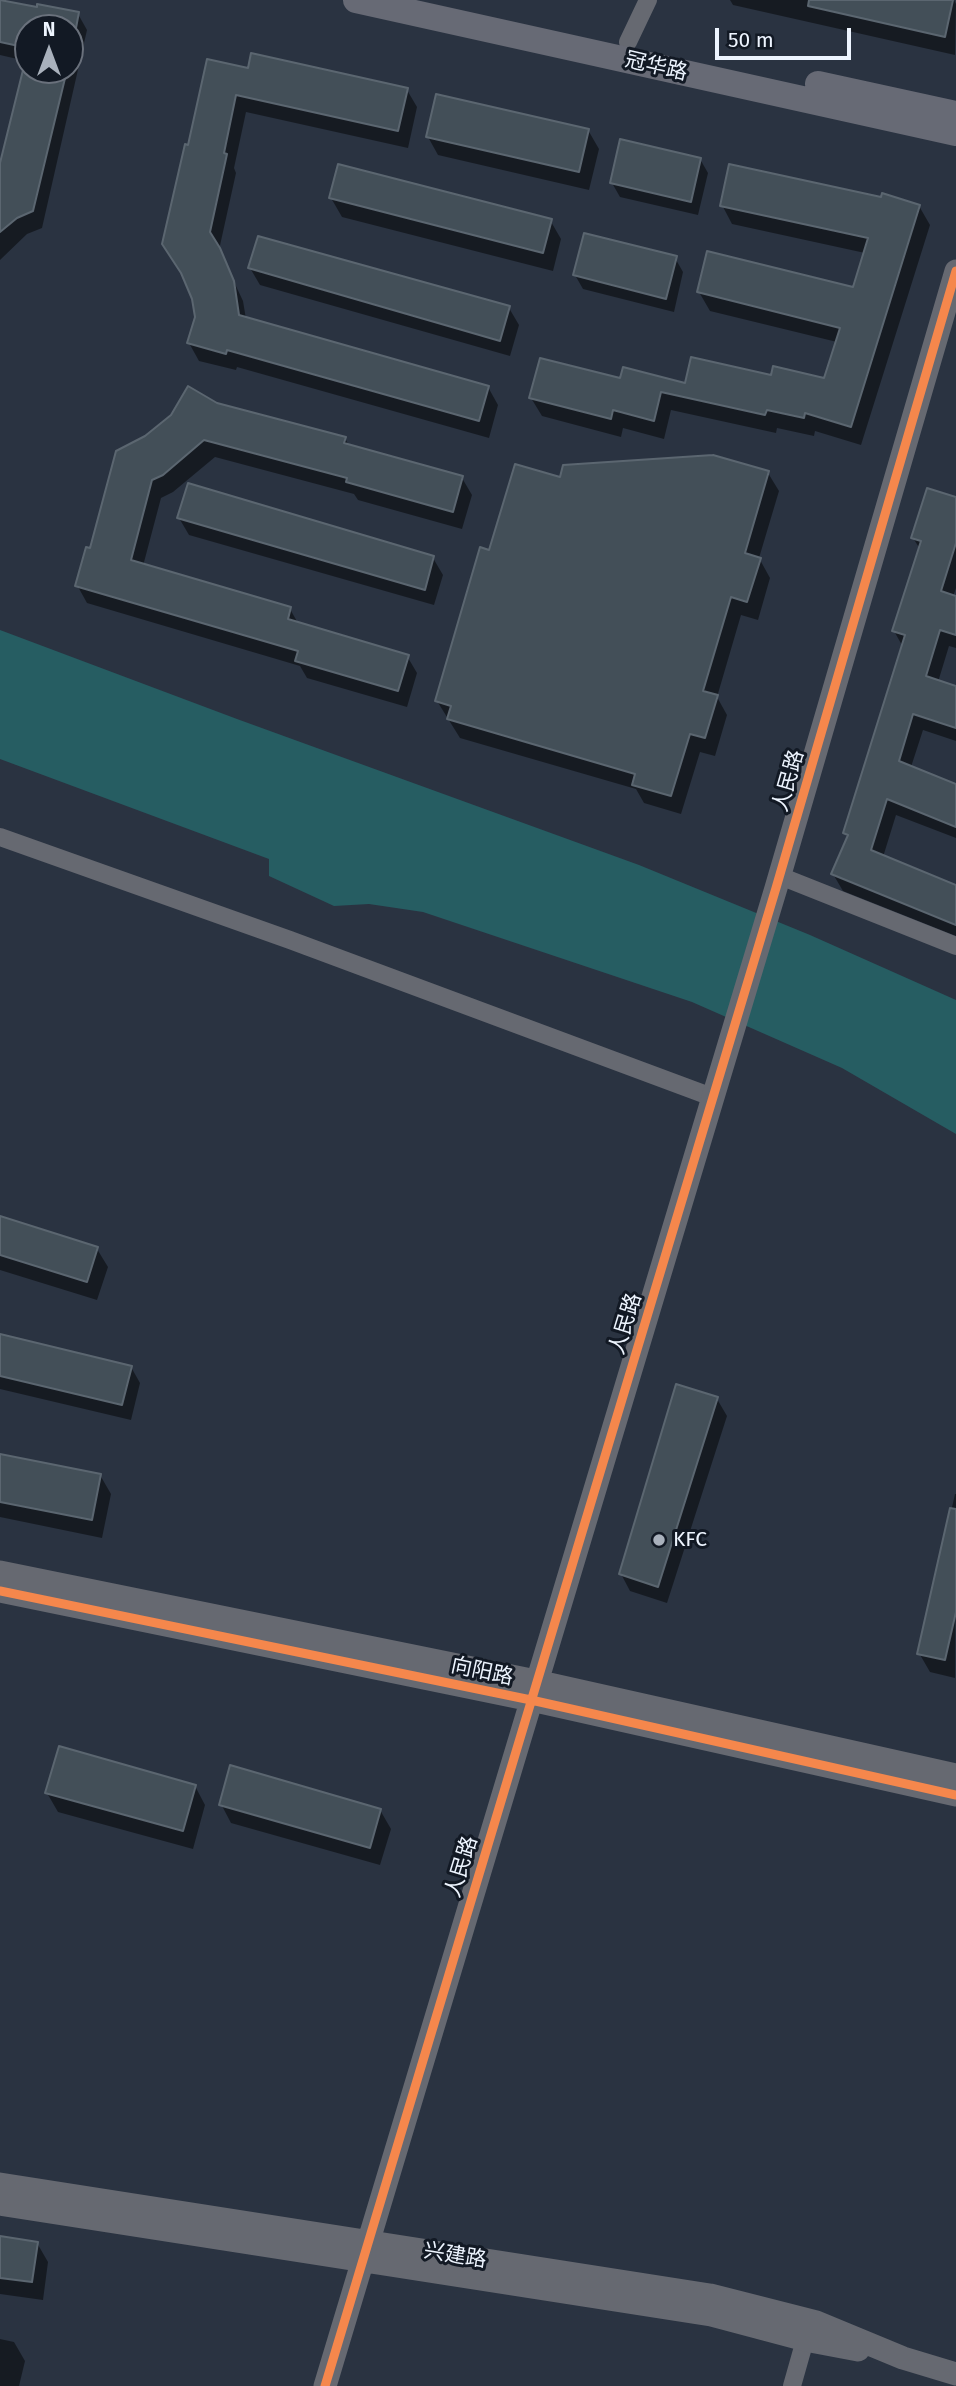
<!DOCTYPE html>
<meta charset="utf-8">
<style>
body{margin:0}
#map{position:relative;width:956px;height:2386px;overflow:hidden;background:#2a3341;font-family:"Fira Sans",sans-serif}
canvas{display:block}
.north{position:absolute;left:14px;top:14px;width:70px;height:70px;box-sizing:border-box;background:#121924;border:2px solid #6a717c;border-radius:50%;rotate:0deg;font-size:19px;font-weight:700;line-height:28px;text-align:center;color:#eef5ff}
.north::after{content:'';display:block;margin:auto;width:24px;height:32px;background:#a9b1bc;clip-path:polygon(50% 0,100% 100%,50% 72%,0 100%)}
.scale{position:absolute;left:715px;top:28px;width:136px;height:32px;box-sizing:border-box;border:4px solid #eef5ff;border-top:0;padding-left:9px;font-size:21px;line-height:24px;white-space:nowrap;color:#eef5ff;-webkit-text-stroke:5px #121924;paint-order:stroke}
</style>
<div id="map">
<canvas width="956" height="2386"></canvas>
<div class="north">N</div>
<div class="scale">50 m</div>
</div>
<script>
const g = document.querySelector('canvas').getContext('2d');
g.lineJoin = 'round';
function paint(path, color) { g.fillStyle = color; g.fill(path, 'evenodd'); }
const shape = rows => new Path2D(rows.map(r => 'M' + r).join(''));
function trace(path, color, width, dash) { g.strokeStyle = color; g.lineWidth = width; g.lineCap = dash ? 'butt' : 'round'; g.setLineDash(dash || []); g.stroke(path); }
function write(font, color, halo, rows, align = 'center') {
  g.font = font + ' "Fira Sans","Noto Sans SC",sans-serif'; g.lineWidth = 6; g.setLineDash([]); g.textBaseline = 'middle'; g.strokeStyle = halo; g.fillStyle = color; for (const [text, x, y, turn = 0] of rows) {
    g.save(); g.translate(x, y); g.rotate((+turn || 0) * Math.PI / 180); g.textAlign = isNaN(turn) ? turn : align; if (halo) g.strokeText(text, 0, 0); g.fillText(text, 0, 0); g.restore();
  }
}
const water = shape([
 [0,630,237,719,639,865,810,935,956,1000,956,1134,842,1068,692,1002,423,912,369,904,334,906,269,876,269,859,0,759]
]);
const shadow = shape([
 [730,0,954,0,956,4,955,55,733,5],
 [0,1,78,14,87,30,42,228,27,234,0,260,0,170,26,61,0,55],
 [28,28,70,28,70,70,28,70],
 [250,70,407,90,417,107,408,148,246,112,234,168,236,173,219,250,243,301,246,319,488,387,498,405,489,438,237,367,236,370,199,361,189,343,196,317,189,147],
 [588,130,599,149,589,190,438,155,428,137],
 [700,159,708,173,698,215,620,197,612,183],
 [331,198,550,220,561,239,553,271,342,217],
 [722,205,919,206,930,225,861,445,815,431,814,436,777,428,776,433,671,410,664,439,623,428,621,437,542,416,531,398,773,377,825,380,837,342,710,311,699,292,854,290,865,253,732,224],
 [675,258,683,272,674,312,583,289,575,275],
 [250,268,509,308,519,325,510,356,260,285],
 [216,404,345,438,349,446,462,478,472,495,462,529,358,500,354,494,215,457,173,492,161,498,143,566,290,609,299,625,407,656,417,673,407,707,307,678,300,666,87,603,77,585,91,550],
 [768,473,779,491,759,558,770,578,758,620,741,615,717,697,727,715,715,756,700,752,681,814,644,803,636,789,460,738,437,701,490,552,561,479],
 [956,508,956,588,953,597,956,598,956,648,949,646,938,682,956,688,956,741,923,730,911,767,956,785,956,838,896,815,883,857,956,886,956,936,843,891,833,874,848,839,845,833,903,647,894,631,920,549,913,538],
 [179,518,433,558,443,575,434,605,189,535],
 [0,1218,97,1249,108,1267,97,1300,0,1270],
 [0,1336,131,1367,140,1383,131,1420,0,1389],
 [717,1399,727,1416,667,1603,630,1591,621,1574],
 [0,1455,100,1475,111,1494,102,1538,0,1517],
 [955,1494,956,1494,955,1678,930,1672,919,1653],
 [195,1786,205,1805,193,1849,58,1812,47,1793],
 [221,1804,380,1810,391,1829,380,1865,231,1823],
 [0,2238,37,2243,48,2262,43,2300,0,2294],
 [0,2339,14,2342,25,2361,19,2386,0,2386]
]);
const building = shape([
 [0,0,37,7,37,4,79,12,76,28,28,28,28,48,0,42,0,0],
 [809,0,953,0,945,37,808,6,809,0],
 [251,53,408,88,398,131,236,95,224,153,227,154,210,232,220,248,234,281,239,315,489,386,479,421,227,350,226,354,187,343,195,317,192,299,181,273,162,244,185,144,188,145,207,59,248,68,251,53],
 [23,70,67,70,33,211,17,218,0,232,0,163,23,70],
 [436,94,589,129,579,172,426,137,436,94],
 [620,139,701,158,691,202,610,183,620,139],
 [338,164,552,219,543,253,329,198,338,164],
 [729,164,881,197,882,193,920,205,851,427,805,413,804,418,767,410,765,415,661,392,654,421,613,410,611,419,529,398,540,358,620,378,623,367,685,383,691,357,771,375,773,366,824,378,840,328,697,292,707,251,853,287,868,238,720,206,729,164],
 [584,233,677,256,666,299,573,275,584,233],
 [258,236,510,306,500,341,248,268,258,236],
 [188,386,217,403,346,437,344,443,463,476,453,512,346,482,347,478,204,440,163,475,152,480,131,560,291,607,288,619,409,655,398,691,295,661,298,651,75,586,86,547,90,548,116,451,145,436,171,415,188,386],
 [713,455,769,471,745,553,761,558,747,602,731,597,703,691,718,695,705,738,690,734,671,796,632,785,635,774,447,719,451,706,435,701,480,547,489,550,515,464,560,477,563,465,713,455],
 [188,483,434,556,425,590,177,518,188,483],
 [927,488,956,497,956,543,941,591,956,596,956,635,940,630,926,676,956,686,956,728,913,714,899,761,956,784,956,827,887,799,871,850,956,885,956,925,831,874,848,835,843,833,905,635,892,631,921,541,911,538,927,488],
 [0,1216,98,1247,87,1282,0,1255,0,1216],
 [0,1334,132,1366,122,1405,0,1376,0,1334],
 [676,1384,718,1397,658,1587,619,1574,676,1384],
 [0,1454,101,1474,92,1520,0,1502,0,1454],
 [950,1508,956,1509,956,1612,945,1660,917,1654,950,1508],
 [59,1746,196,1785,183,1831,45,1793,59,1746],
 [230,1765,381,1809,370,1848,219,1805,230,1765],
 [0,2236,38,2242,32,2282,0,2278,0,2236]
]);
const minor = shape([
 [628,42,648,0],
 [0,837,290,940,712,1097],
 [780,876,956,946],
 [792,2386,805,2340]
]);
const tertiary = shape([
 [0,1572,536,1681,956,1775],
 [0,1591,531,1700,956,1795],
 [0,2184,710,2295,816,2322,903,2358,956,2374],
 [0,2204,711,2315,805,2340,858,2350],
 [325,2386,776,888,956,271]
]);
const secondary = shape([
 [356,0,956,133],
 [818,84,956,114]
]);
const cycleway = shape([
 [0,1591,531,1700,956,1795],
 [325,2386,776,888,956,271]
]);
const markers = [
 [659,1540,7,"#a9b1bc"]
];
const streetNames = [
 ["冠华路",656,67,13],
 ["人民路",789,781,-74],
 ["人民路",626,1324,-73],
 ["向阳路",482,1672,12],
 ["人民路",462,1867,-73],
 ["兴建路",455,2256,9]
];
const poiNames = [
 ["KFC",673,1540]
];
paint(water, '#265d62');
paint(shadow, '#0007');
paint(building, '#434f58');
trace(building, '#5b6670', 2);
trace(minor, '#666971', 18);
trace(tertiary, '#666971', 23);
trace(secondary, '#676a75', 26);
trace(cycleway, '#f5874c', 9);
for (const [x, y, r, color] of markers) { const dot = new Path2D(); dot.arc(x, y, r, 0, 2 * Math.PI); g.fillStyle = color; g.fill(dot); trace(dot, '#121924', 2.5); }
write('21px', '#eef5ff', '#121924', streetNames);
write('21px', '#eef5ff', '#121924', poiNames, 'left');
</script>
